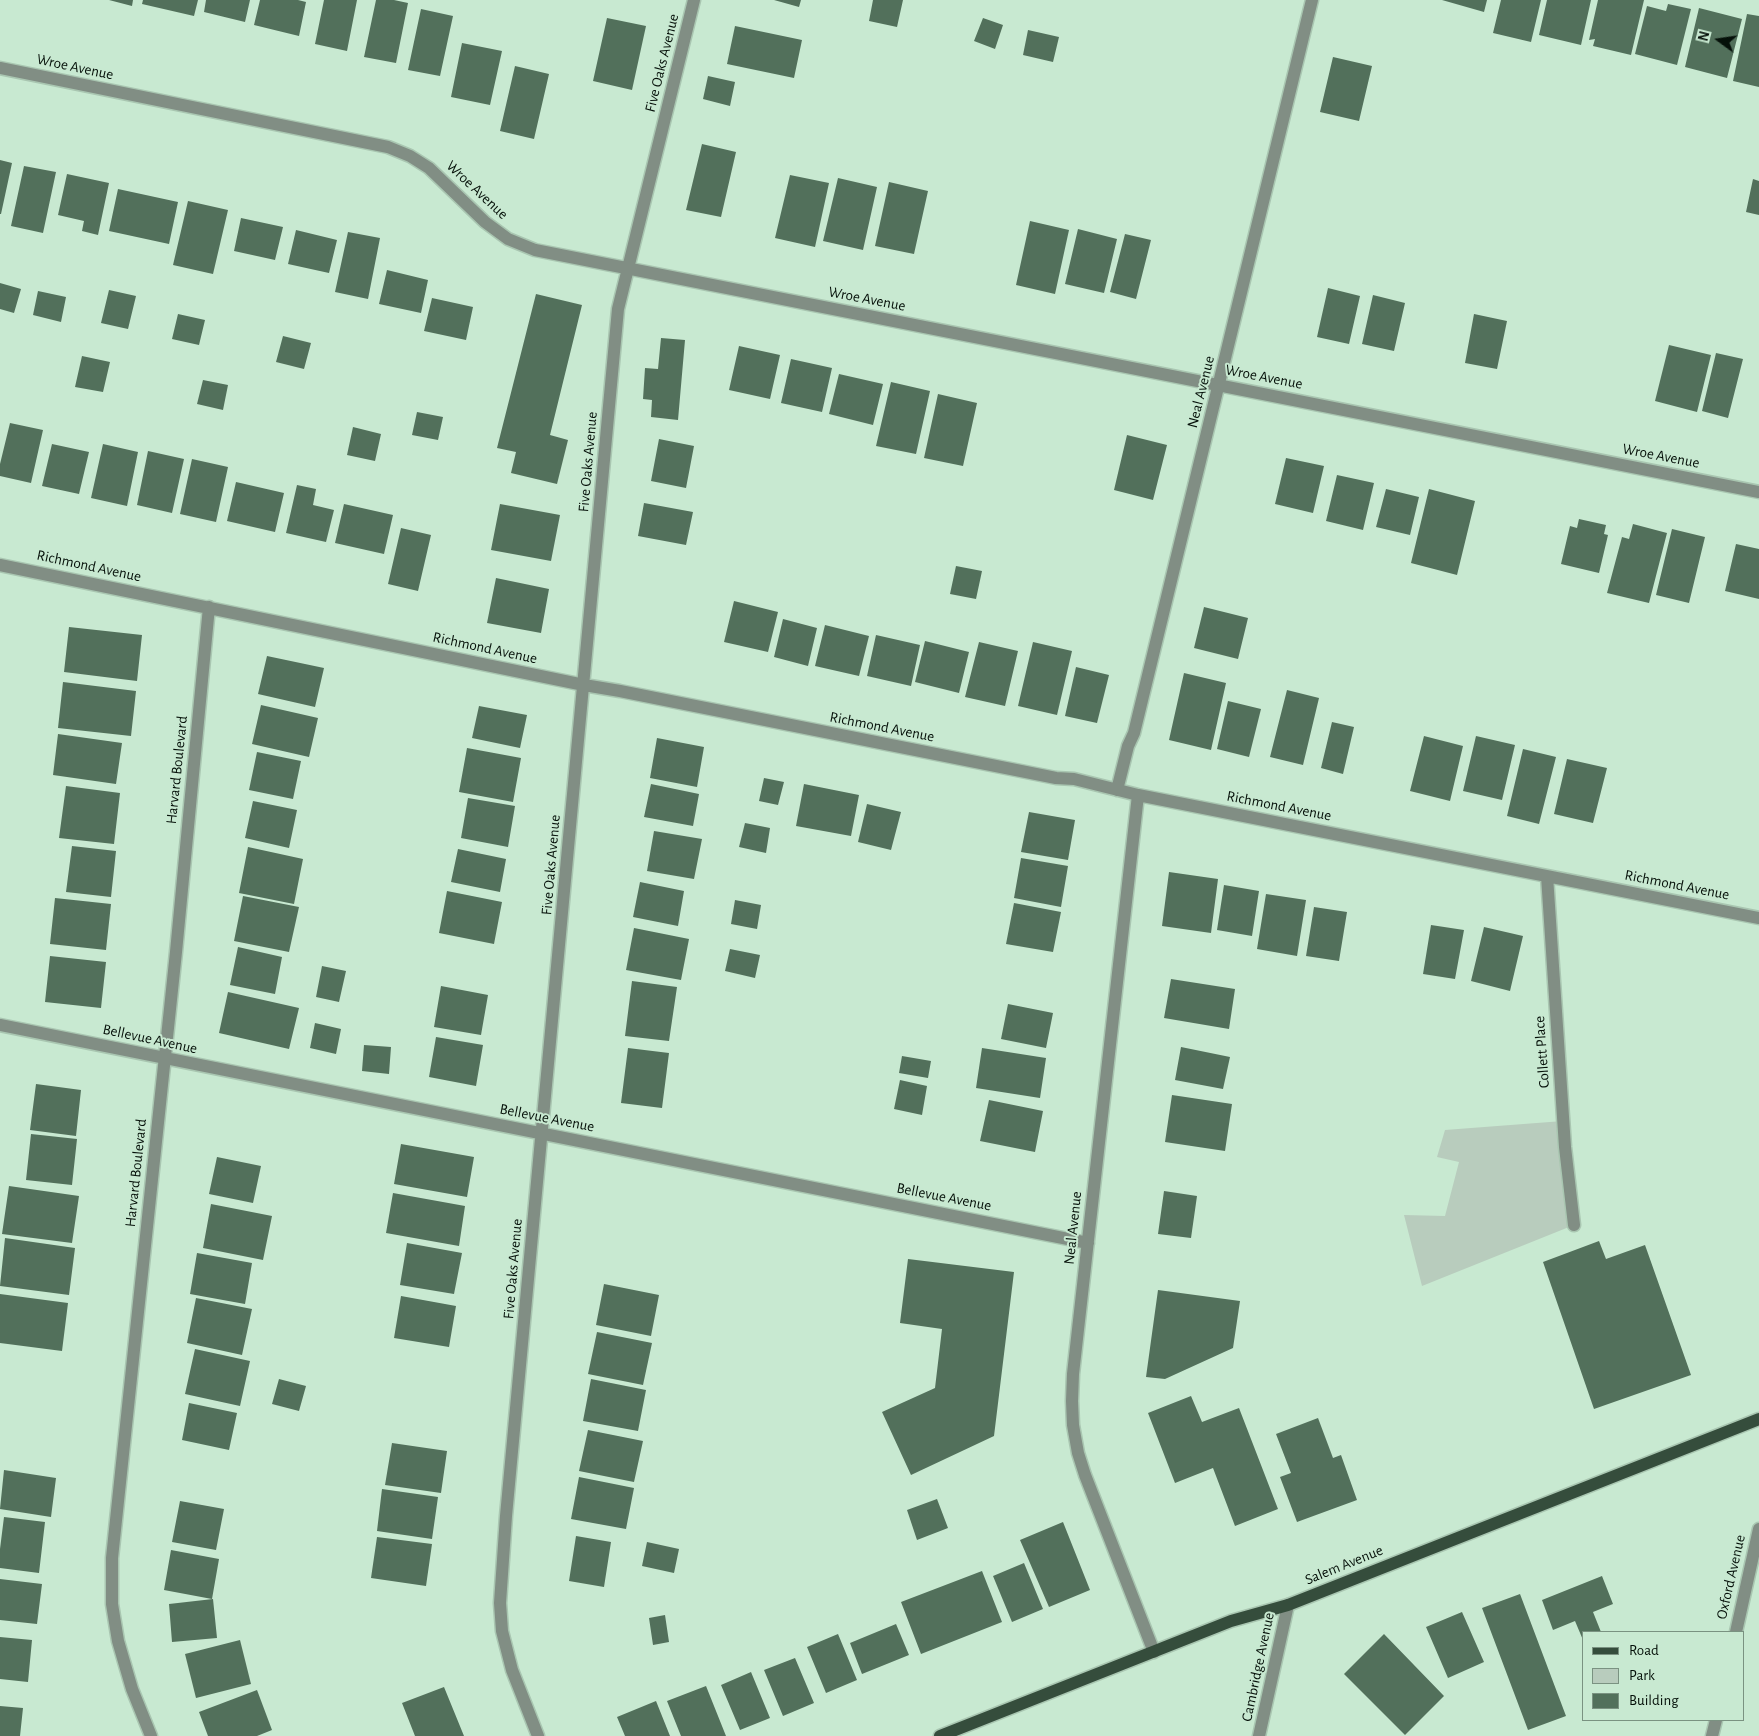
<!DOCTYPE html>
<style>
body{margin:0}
#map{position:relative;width:1759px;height:1736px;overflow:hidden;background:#c8e9d1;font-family:"Alegreya Sans",sans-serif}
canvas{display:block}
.legend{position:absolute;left:1582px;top:1631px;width:162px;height:90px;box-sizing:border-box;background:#c8e9d1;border:1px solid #7a9281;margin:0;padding:6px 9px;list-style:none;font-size:15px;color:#051009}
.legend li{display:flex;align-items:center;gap:10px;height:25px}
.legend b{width:25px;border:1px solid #7a9281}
.north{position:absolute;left:1694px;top:15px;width:50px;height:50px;-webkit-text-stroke:4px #c8e9d1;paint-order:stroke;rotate:284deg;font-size:14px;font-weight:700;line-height:20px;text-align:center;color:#051009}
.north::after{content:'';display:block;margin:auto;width:18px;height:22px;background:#051009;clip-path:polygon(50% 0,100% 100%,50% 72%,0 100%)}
</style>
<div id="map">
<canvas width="1759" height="1736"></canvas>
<ul class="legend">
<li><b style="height:6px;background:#354d3c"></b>Road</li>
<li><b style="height:14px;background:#b8ccbd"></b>Park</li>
<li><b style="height:14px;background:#52705b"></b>Building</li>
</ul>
<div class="north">N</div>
</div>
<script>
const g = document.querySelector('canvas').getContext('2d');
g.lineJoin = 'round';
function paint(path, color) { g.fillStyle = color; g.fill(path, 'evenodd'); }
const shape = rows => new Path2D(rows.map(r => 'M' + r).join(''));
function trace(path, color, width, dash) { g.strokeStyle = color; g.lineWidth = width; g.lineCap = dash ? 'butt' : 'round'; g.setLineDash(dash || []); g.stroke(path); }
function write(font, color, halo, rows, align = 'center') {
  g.font = font + ' "Alegreya Sans",sans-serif'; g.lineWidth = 4; g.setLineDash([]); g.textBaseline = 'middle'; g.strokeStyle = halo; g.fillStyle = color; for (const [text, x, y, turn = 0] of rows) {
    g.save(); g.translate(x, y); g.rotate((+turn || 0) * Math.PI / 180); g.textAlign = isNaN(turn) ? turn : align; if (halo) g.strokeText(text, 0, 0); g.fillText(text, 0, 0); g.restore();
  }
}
const green = shape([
 [1563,1121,1574,1225,1422,1286,1404,1215,1445,1216,1459,1162,1437,1157,1445,1130]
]);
const building = shape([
 [109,0,133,0,132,6],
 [143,0,198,0,194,16,142,4],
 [206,0,250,0,245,22,204,12],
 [260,0,298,0,306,2,299,36,254,25],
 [324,0,357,0,347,51,315,44],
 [376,0,394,0,408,3,396,63,364,57],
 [774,0,801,0,799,7],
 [873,0,903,0,897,27,869,21],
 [1442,0,1487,0,1484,12],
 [1501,0,1541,0,1531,42,1493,33],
 [1547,0,1591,0,1581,45,1539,35],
 [1598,0,1644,0,1631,55,1593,46,1595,39,1589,40],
 [1668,4,1691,9,1677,65,1635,54,1647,6,1666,11],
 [1699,8,1742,19,1727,78,1685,67],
 [421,9,453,16,440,76,408,70],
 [1747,14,1759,16,1759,87,1733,81],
 [607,18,646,26,632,90,593,81],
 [983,18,1003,25,995,49,974,41],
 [735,26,802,40,794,78,727,64],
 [1028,30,1059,37,1053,62,1023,55],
 [462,43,502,51,490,105,451,97],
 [1333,57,1372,66,1359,121,1320,112],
 [515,66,549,74,534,139,500,131],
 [708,76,735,82,730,106,703,99],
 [702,144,736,152,721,217,686,210],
 [0,160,12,163,1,214,0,214],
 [24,166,56,172,43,233,11,226],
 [67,174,109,183,98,235,82,231,84,221,58,215],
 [790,175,829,183,815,247,775,238],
 [838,178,877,187,863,250,823,241],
 [1753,179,1759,181,1759,215,1746,212],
 [889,182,928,191,914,254,875,246],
 [118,189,178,202,169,244,109,231],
 [188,201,228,210,213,274,173,265],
 [241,218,283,227,275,260,234,251],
 [1030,221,1069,230,1055,294,1016,285],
 [1078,229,1117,239,1104,293,1065,284],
 [296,230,337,240,329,273,288,264],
 [348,232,380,238,368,299,335,292],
 [1125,234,1151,240,1136,299,1110,292],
 [387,270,428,280,421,313,379,304],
 [0,283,21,289,14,313,0,309],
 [1328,288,1360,296,1349,344,1317,337],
 [109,290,136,296,128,329,101,323],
 [38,291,66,297,61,322,33,315],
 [536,294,582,305,550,435,568,440,557,484,511,473,516,452,497,448],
 [1373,295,1405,303,1394,351,1362,344],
 [432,298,473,307,466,340,424,331],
 [178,314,205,320,199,345,172,339],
 [1474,314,1507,321,1497,369,1465,363],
 [283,336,311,343,304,369,276,362],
 [661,338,685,340,678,420,651,417,652,400,643,399,645,368,658,369],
 [1669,345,1711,355,1697,412,1655,401],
 [739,346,780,355,770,399,729,390],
 [1716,353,1743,359,1728,418,1702,411],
 [82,356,110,362,103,392,75,387],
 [791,359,832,368,822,412,781,403],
 [839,374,883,384,873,425,829,414],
 [203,380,228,385,223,410,197,404],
 [891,382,930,391,916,454,876,446],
 [938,394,977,403,963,466,924,458],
 [417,412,443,417,438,440,412,435],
 [10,423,43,430,31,483,0,476,0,464],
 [353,427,381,434,375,461,347,455],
 [1127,435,1167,445,1153,500,1114,490],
 [659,439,694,446,686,488,651,481],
 [52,444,89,452,79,494,42,486],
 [103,444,138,452,127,506,91,498],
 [148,451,184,459,172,513,137,505],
 [1286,458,1324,466,1313,513,1275,504],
 [192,459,228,467,216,522,180,514],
 [1337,475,1374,483,1363,530,1326,521],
 [236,482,284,493,275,532,227,521],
 [297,485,316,489,313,505,334,510,326,542,286,533],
 [1386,489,1419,497,1410,535,1376,527],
 [1429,489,1475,501,1457,575,1411,563],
 [644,503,693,512,686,545,638,536],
 [344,504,393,515,384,554,335,543],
 [500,504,560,515,551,561,491,550],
 [1579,519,1606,525,1604,534,1608,535,1599,573,1561,564,1570,526,1577,528],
 [1633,524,1667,533,1649,603,1607,593,1622,537,1629,539],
 [401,528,431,535,418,591,388,584],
 [1672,529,1705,537,1689,603,1656,595],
 [1736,544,1759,549,1759,599,1725,591],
 [956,566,982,571,976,599,950,594],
 [496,578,549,589,541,633,487,623],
 [734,601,778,612,768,652,724,642],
 [1204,607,1248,618,1238,659,1194,648],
 [783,619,817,628,808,666,774,657],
 [825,625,869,636,859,676,815,666],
 [69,627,142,635,137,681,64,672],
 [876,635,920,645,911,686,867,676],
 [925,641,969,652,959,693,915,682],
 [979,642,1018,651,1005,706,965,697],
 [1033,642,1072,651,1057,715,1018,706],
 [267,656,324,668,315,707,258,694],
 [1076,667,1109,675,1097,723,1065,716],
 [1184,673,1226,683,1211,750,1169,740],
 [63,682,136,691,131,736,58,728],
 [1287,690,1319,698,1303,765,1270,757],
 [1228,701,1261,709,1249,757,1217,749],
 [261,705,318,718,309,757,252,744],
 [479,706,527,715,520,748,472,738],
 [1332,722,1354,727,1343,774,1321,768],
 [58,734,122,743,116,784,53,775],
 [1424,736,1463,746,1450,801,1410,791],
 [1476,736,1515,745,1502,800,1463,791],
 [657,738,704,747,697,787,650,778],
 [467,748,521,758,513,802,459,792],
 [1523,749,1556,757,1539,824,1507,816],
 [257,752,301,761,293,799,249,790],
 [1567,759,1607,768,1593,823,1554,814],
 [764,778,784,782,778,805,759,801],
 [651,784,699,794,693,826,644,817],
 [804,784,859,795,851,836,796,826],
 [66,786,120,793,114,844,59,838],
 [468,798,515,806,508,847,461,838],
 [253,801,297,810,289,848,245,838],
 [867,804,901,812,891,850,858,842],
 [1029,812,1075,820,1068,860,1021,852],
 [745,823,770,828,766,853,739,847],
 [654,831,702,839,694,879,647,871],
 [72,846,116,851,111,897,66,892],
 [248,847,303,859,294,904,239,893],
 [458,849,506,859,500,892,451,882],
 [1021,858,1068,866,1061,907,1014,898],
 [1169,872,1218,879,1211,933,1162,926],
 [640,882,684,891,678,926,633,917],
 [1224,885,1259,891,1252,936,1217,930],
 [447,891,502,902,494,944,439,933],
 [1266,894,1306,900,1297,956,1257,949],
 [243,896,299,907,289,952,234,941],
 [55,898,111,904,106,950,50,944],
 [735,900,761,905,757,929,731,924],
 [1014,903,1061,912,1053,952,1006,944],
 [1314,907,1347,912,1339,961,1306,956],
 [1431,925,1464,930,1455,979,1423,974],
 [1484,927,1523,936,1510,991,1471,981],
 [634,928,689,939,681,980,626,970],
 [238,947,282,957,275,994,230,985],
 [730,949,760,955,755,978,725,971],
 [50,956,106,962,101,1008,45,1002],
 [322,966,346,971,339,1002,316,997],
 [1171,979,1235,989,1229,1029,1164,1018],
 [632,981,677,987,669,1041,625,1036],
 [441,986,488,995,481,1035,434,1027],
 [228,992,299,1008,289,1049,219,1033],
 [1008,1004,1053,1013,1046,1048,1001,1039],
 [315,1023,341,1029,336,1054,310,1048],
 [436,1037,483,1045,476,1086,429,1077],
 [364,1045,391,1047,389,1074,362,1071],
 [1181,1047,1230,1057,1223,1089,1175,1080],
 [628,1048,669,1053,662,1108,621,1103],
 [982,1048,1046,1058,1040,1098,976,1088],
 [902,1056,931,1061,928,1078,899,1073],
 [900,1080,927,1086,922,1115,894,1109],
 [36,1084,81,1090,76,1136,30,1130],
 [1172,1095,1232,1104,1225,1151,1165,1142],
 [989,1100,1043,1111,1035,1152,980,1141],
 [31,1134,77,1139,72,1185,26,1180],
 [401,1144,474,1157,467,1197,394,1184],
 [217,1157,261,1166,253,1203,209,1194],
 [9,1186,79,1196,72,1243,2,1234],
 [1164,1191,1197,1196,1191,1238,1158,1234],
 [393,1193,465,1206,459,1246,386,1233],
 [211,1204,272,1216,263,1260,203,1248],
 [5,1238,75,1248,69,1295,0,1286],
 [1599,1241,1606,1259,1645,1245,1691,1375,1594,1409,1543,1262],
 [407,1243,462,1253,454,1294,400,1285],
 [197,1253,252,1263,245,1304,190,1294],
 [908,1259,1014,1272,994,1436,911,1475,882,1412,935,1388,942,1329,900,1323],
 [604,1284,659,1295,651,1336,596,1325],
 [1158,1290,1240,1301,1233,1348,1165,1379,1146,1377],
 [0,1294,68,1303,62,1351,0,1343],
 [401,1296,456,1306,449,1347,394,1338],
 [196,1298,252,1309,242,1355,187,1343],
 [597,1332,652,1343,643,1385,588,1374],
 [195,1349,250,1361,240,1406,185,1394],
 [279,1379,306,1386,299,1411,272,1404],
 [591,1379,646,1390,638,1431,583,1421],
 [1191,1396,1202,1422,1239,1408,1278,1509,1235,1526,1213,1468,1175,1483,1148,1413],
 [189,1403,237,1413,229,1450,182,1440],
 [1318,1418,1333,1458,1341,1455,1357,1500,1297,1522,1280,1477,1291,1473,1276,1434],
 [588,1430,643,1441,634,1482,579,1471],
 [392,1443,447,1451,441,1493,385,1485],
 [4,1470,56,1478,51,1517,0,1509],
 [579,1477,634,1488,626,1529,571,1519],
 [382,1489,438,1497,432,1539,377,1531],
 [937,1499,948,1528,917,1540,907,1510],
 [180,1501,224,1509,216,1550,172,1542],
 [4,1517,45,1522,39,1573,0,1568,0,1549],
 [1063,1522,1090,1590,1049,1607,1020,1540],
 [576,1536,611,1542,604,1587,569,1581],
 [377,1537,432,1544,426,1586,371,1578],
 [647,1542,679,1549,674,1573,642,1566],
 [171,1550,219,1559,212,1599,164,1590],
 [1024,1563,1043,1609,1012,1622,993,1576],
 [982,1571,1002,1622,921,1654,901,1602],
 [1602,1576,1613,1604,1593,1612,1601,1632,1583,1632,1583,1640,1575,1621,1553,1630,1542,1600],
 [0,1579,42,1584,37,1624,0,1620],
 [1520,1594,1566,1716,1528,1730,1482,1608],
 [213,1599,217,1638,172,1642,169,1604],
 [1462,1612,1484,1662,1448,1678,1426,1627],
 [665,1615,669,1642,653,1645,649,1618],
 [896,1624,909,1655,862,1674,850,1643],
 [838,1634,857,1680,826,1693,807,1647],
 [1384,1634,1444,1696,1405,1735,1344,1674],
 [0,1637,32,1640,28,1682,0,1679],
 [240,1640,251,1684,196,1698,185,1654],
 [795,1658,814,1703,783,1716,764,1670],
 [751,1672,770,1718,740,1730,721,1685],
 [706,1686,726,1736,681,1736,667,1701],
 [444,1687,464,1736,415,1736,402,1703],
 [257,1690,272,1730,257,1736,208,1736,199,1712],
 [656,1701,670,1736,625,1736,617,1717],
 [0,1706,23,1708,20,1736,0,1736]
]);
const minor = shape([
 [0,68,388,147,410,156,429,168,485,222,508,239,535,250,1759,492],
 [0,565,584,685,620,691,1056,778,1074,779,1138,795,1759,918],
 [1117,790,1128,746,1134,733,1312,0],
 [1138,795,1073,1374,1072,1401,1073,1425,1078,1453,1085,1475,1154,1652],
 [1547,876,1565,1147,1574,1225],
 [0,1025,1088,1243],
 [1736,1632,1759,1529],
 [151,1736,132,1689,118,1641,112,1604,112,1558,176,952,209,607],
 [538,1736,512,1670,502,1631,500,1603,506,1516,618,309,694,0],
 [1259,1736,1288,1605],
 [1712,1736,1716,1720]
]);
const primary = shape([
 [940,1736,1231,1621,1288,1605,1759,1419]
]);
const streetNames = [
 ["Five Oaks Avenue",662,63,-76],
 ["Wroe Avenue",75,67,12],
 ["Wroe Avenue",477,190,43],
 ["Wroe Avenue",867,299,11],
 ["Wroe Avenue",1264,377,11],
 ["Neal Avenue",1201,392,-76],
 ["Wroe Avenue",1661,456,11],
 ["Five Oaks Avenue",588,462,-85],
 ["Richmond Avenue",89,566,12],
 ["Richmond Avenue",485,648,12],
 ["Richmond Avenue",882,727,11],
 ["Harvard Boulevard",177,770,-84],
 ["Richmond Avenue",1279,806,11],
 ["Five Oaks Avenue",551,865,-85],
 ["Richmond Avenue",1677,885,11],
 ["Bellevue Avenue",150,1039,12],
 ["Collett Place",1542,1052,-94],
 ["Bellevue Avenue",547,1118,11],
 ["Harvard Boulevard",136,1173,-84],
 ["Bellevue Avenue",944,1197,11],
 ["Neal Avenue",1073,1228,-84],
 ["Five Oaks Avenue",513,1269,-85],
 ["Salem Avenue",1344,1565,-22],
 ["Oxford Avenue",1731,1577,-77],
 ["Cambridge Avenue",1258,1667,-78]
];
paint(green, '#b8ccbd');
paint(building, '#52705b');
trace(minor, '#a9c6b1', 15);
trace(primary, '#a9c6b1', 15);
trace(minor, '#818e84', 12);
trace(primary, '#354d3c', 12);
write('15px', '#051009', '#c8e9d1', streetNames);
</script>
